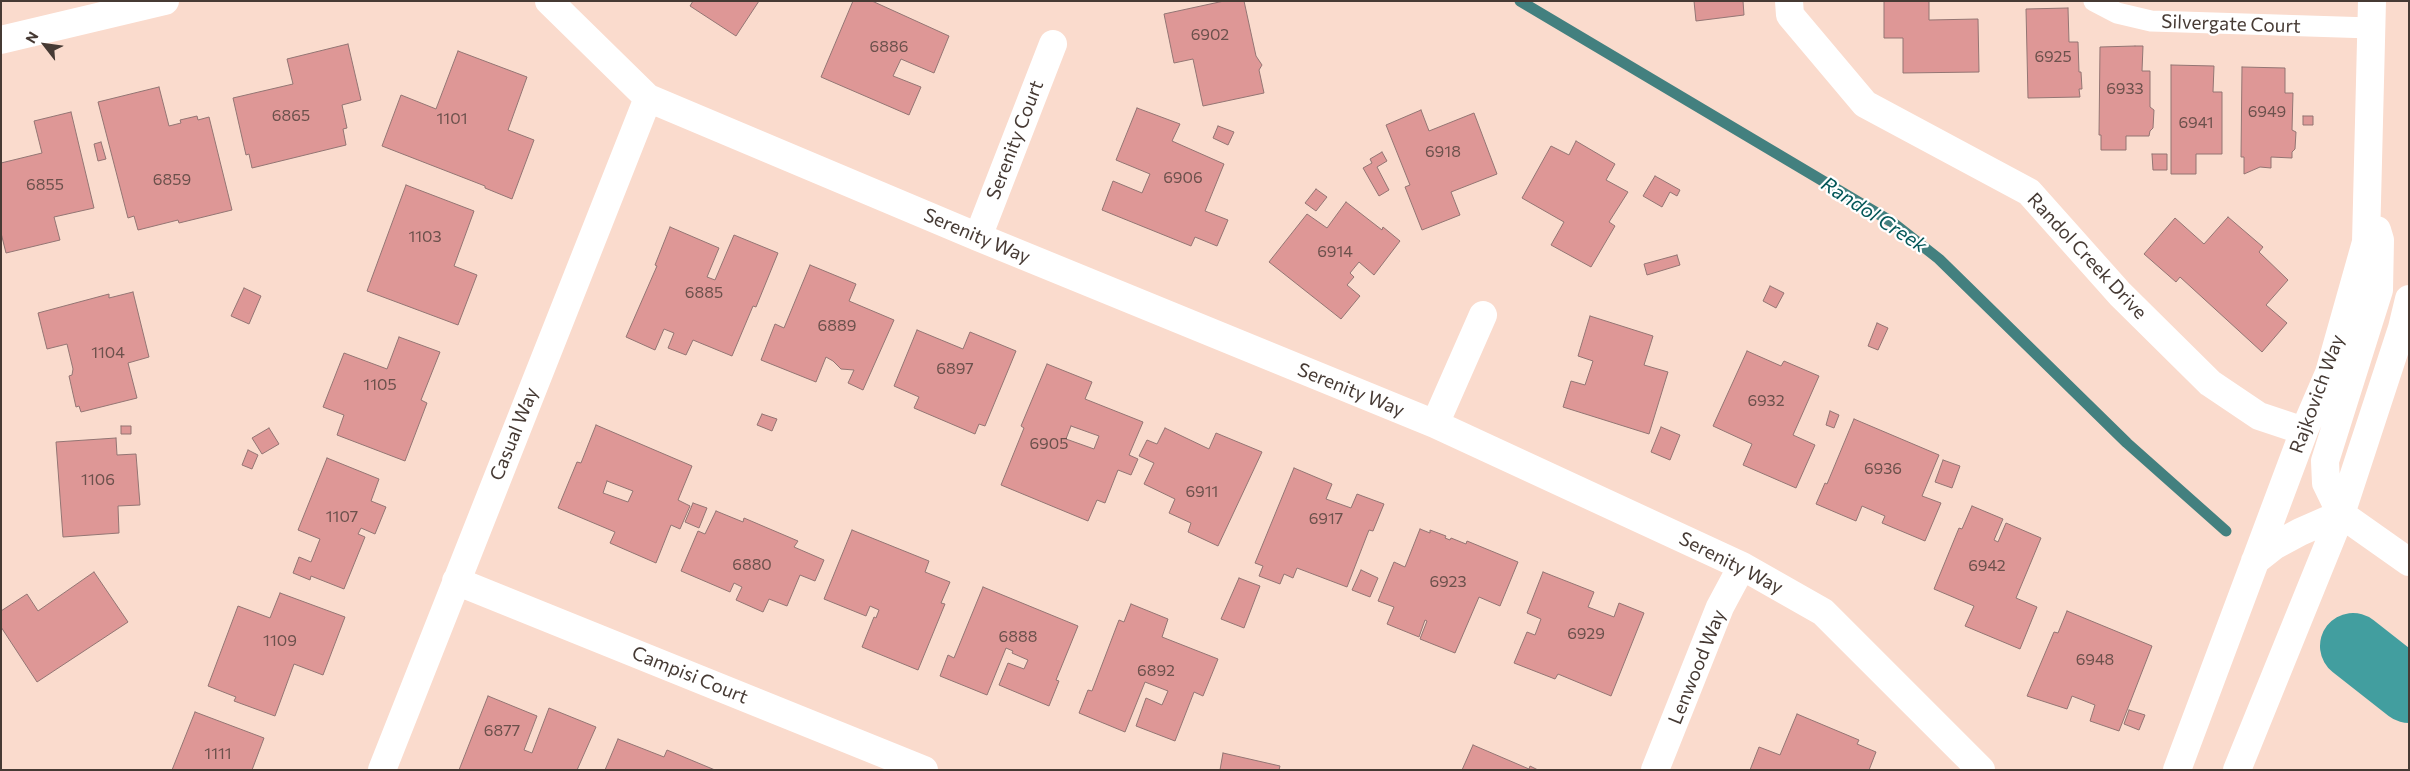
<!DOCTYPE html>
<style>
body{margin:0}
#map{position:relative;width:2410px;height:771px;overflow:hidden;background:#fadbcd;font-family:Commissioner,sans-serif}
canvas{display:block}
.frame{position:absolute;inset:0;border:2px solid #463a34;pointer-events:none}
.north{position:absolute;left:20px;top:20px;width:50px;height:50px;-webkit-text-stroke:4px #fff;paint-order:stroke;rotate:300deg;font-size:14px;font-weight:700;line-height:20px;text-align:center;color:#463a34}
.north::after{content:'';display:block;margin:auto;width:18px;height:22px;background:#463a34;clip-path:polygon(50% 0,100% 100%,50% 72%,0 100%)}
</style>
<div id="map">
<canvas width="2410" height="771"></canvas>
<div class="frame"></div>
<div class="north">N</div>
</div>
<script>
const g = document.querySelector('canvas').getContext('2d');
g.lineJoin = 'round';
const shape = rows => new Path2D(rows.map(r => 'M' + r).join(''));
function trace(path, color, width, dash) { g.strokeStyle = color; g.lineWidth = width; g.lineCap = dash ? 'butt' : 'round'; g.setLineDash(dash || []); g.stroke(path); }
function paint(path, color) { g.fillStyle = color; g.fill(path, 'evenodd'); }
function write(font, color, halo, rows, align = 'center') {
  g.font = font + ' Commissioner,sans-serif'; g.lineWidth = 4.5; g.setLineDash([]); g.textBaseline = 'middle'; g.strokeStyle = halo; g.fillStyle = color; for (const [text, x, y, turn = 0] of rows) {
    g.save(); g.translate(x, y); g.rotate((+turn || 0) * Math.PI / 180); g.textAlign = isNaN(turn) ? turn : align; if (halo) g.strokeText(text, 0, 0); g.fillText(text, 0, 0); g.restore();
  }
}
const stream = shape([
 [1520,1,1892,222,1939,259,2127,443,2226,531]
]);
const river = shape([
 [2353,646,2409,690]
]);
const building = shape([
 [693,1,759,1,736,36,690,6,693,1],
 [853,1,872,1,949,36,934,73,901,59,893,76,921,87,909,115,821,77,853,1],
 [1224,1,1244,1,1256,56,1262,65,1259,70,1264,93,1203,106,1193,59,1174,63,1164,14,1224,1],
 [1694,1,1743,1,1744,15,1696,21,1694,1],
 [1884,1,1929,1,1929,20,1978,19,1979,72,1903,73,1903,38,1884,38,1884,1],
 [2068,8,2069,42,2078,42,2079,72,2081,72,2082,89,2079,89,2080,97,2028,98,2026,9,2068,8],
 [348,44,361,100,342,105,347,128,343,129,346,145,252,168,249,154,246,155,233,98,293,84,287,59,348,44],
 [2135,46,2143,46,2142,71,2150,71,2150,107,2154,110,2153,128,2150,131,2149,136,2126,136,2126,150,2101,150,2101,135,2099,135,2100,47,2135,46],
 [458,51,527,77,508,130,534,140,512,199,485,188,485,186,382,146,401,95,436,109,458,51],
 [2171,65,2214,66,2213,92,2222,92,2222,154,2196,154,2196,174,2171,174,2171,65],
 [2242,67,2285,68,2285,93,2293,93,2292,130,2296,132,2295,149,2292,152,2292,158,2271,157,2271,168,2260,167,2244,174,2244,157,2241,157,2242,67],
 [159,87,169,126,181,123,180,120,197,116,198,120,209,117,232,210,179,223,178,220,138,230,134,216,128,218,98,102,159,87],
 [1137,108,1180,124,1172,141,1224,164,1205,211,1228,220,1217,246,1195,237,1191,246,1102,210,1113,181,1142,193,1150,174,1116,160,1137,108],
 [1421,110,1429,131,1474,113,1497,174,1451,192,1460,215,1422,230,1405,187,1410,185,1386,125,1421,110],
 [71,112,94,208,54,217,60,240,6,253,1,233,1,163,42,153,34,121,71,112],
 [2303,116,2313,116,2313,125,2303,125,2303,116],
 [1218,126,1234,132,1228,145,1213,138,1218,126],
 [1576,141,1615,164,1606,180,1628,192,1609,222,1615,226,1591,267,1551,245,1564,222,1522,198,1551,146,1569,155,1576,141],
 [101,142,106,159,98,161,94,144,101,142],
 [1382,152,1387,161,1377,167,1389,190,1379,196,1363,168,1372,163,1370,159,1382,152],
 [2152,154,2167,154,2167,170,2153,170,2152,154],
 [1655,176,1680,190,1677,196,1670,192,1662,207,1643,196,1655,176],
 [406,185,474,211,454,266,477,275,458,325,367,291,406,185],
 [1316,189,1327,197,1316,211,1305,203,1316,189],
 [1346,202,1382,230,1383,227,1400,241,1374,275,1359,262,1350,273,1354,277,1347,285,1360,296,1341,319,1269,262,1307,214,1327,228,1346,202],
 [2228,217,2263,247,2259,252,2288,280,2266,305,2287,323,2262,352,2180,277,2176,282,2144,254,2175,218,2204,244,2228,217],
 [670,227,719,248,707,277,715,280,734,235,778,253,756,307,753,306,732,356,693,340,686,355,668,348,674,333,664,329,655,350,626,337,657,266,655,265,670,227],
 [1677,255,1680,265,1647,275,1644,264,1677,255],
 [810,265,856,284,849,301,894,320,863,390,848,383,854,370,841,369,833,361,826,357,816,382,761,360,775,324,784,328,810,265],
 [1770,286,1784,293,1776,308,1763,301,1770,286],
 [244,288,261,296,249,324,231,316,244,288],
 [133,292,149,357,128,363,137,398,81,412,79,406,76,407,69,376,72,375,73,369,67,344,47,349,38,313,109,294,109,298,133,292],
 [1590,316,1653,336,1644,365,1668,372,1649,434,1563,407,1571,381,1585,385,1593,361,1578,356,1590,316],
 [1877,323,1888,328,1878,350,1868,346,1877,323],
 [917,330,963,349,970,332,1016,351,985,426,979,424,975,434,914,408,919,397,894,386,917,330],
 [399,337,440,352,421,400,427,403,405,461,337,435,344,415,323,407,344,353,387,369,399,337],
 [1747,351,1781,366,1784,361,1819,376,1793,435,1815,445,1796,488,1743,465,1752,444,1713,426,1747,351],
 [1047,364,1092,382,1085,399,1143,422,1129,455,1138,459,1131,475,1118,470,1105,503,1097,500,1088,521,1001,485,1024,428,1021,426,1047,364],
 [1071,426,1099,436,1094,449,1066,439,1071,426],
 [1830,411,1839,415,1834,428,1826,425,1830,411],
 [762,414,777,419,772,431,757,425,762,414],
 [1854,419,1939,455,1922,496,1941,503,1925,541,1882,523,1885,516,1862,506,1856,521,1816,504,1825,483,1827,484,1854,419],
 [596,425,692,466,678,500,690,506,680,529,671,525,656,563,610,543,615,532,558,508,577,462,581,463,596,425],
 [607,481,633,491,628,502,603,493,607,481],
 [121,426,131,426,131,434,121,434,121,426],
 [1661,427,1680,435,1670,460,1651,452,1661,427],
 [269,428,279,444,262,454,252,438,269,428],
 [1165,428,1209,449,1216,433,1262,452,1218,546,1188,532,1191,523,1169,513,1175,499,1144,484,1154,463,1139,456,1147,440,1157,444,1165,428],
 [116,438,117,455,136,454,140,505,118,506,119,533,63,537,56,442,116,438],
 [248,450,258,455,252,469,242,465,248,450],
 [327,458,379,479,371,501,386,507,375,534,361,528,358,534,365,537,344,589,311,576,310,580,293,573,299,557,311,562,320,539,298,530,327,458],
 [1943,460,1960,466,1952,488,1935,482,1943,460],
 [1294,468,1332,484,1326,499,1351,508,1357,494,1384,504,1373,531,1369,530,1347,587,1297,568,1293,578,1284,574,1280,584,1259,576,1263,566,1255,563,1294,468],
 [693,503,707,508,699,528,685,522,693,503],
 [1972,506,2003,519,1994,540,1998,542,2006,523,2041,538,2016,598,2037,607,2020,649,1965,626,1974,606,1934,589,1959,528,1962,529,1972,506],
 [716,511,743,522,744,518,798,541,794,547,824,560,815,581,800,575,787,606,769,599,763,612,736,600,742,587,734,583,730,592,681,571,698,531,705,534,716,511],
 [1420,529,1430,533,1430,530,1446,536,1445,538,1450,540,1451,538,1466,544,1467,541,1518,562,1500,606,1479,597,1455,653,1420,639,1427,621,1425,620,1419,637,1387,624,1394,607,1378,601,1394,562,1405,567,1420,529],
 [852,530,929,561,925,572,950,582,941,603,945,604,918,670,862,647,874,617,876,618,879,610,870,606,866,616,824,599,852,530],
 [1361,570,1378,578,1370,597,1352,590,1361,570],
 [94,572,128,622,37,682,1,627,1,611,27,594,38,611,94,572],
 [1543,572,1594,592,1588,607,1614,617,1619,603,1644,613,1611,696,1558,674,1555,679,1514,663,1527,632,1535,635,1541,619,1527,613,1543,572],
 [1239,578,1260,586,1244,628,1221,619,1239,578],
 [983,587,1078,626,1056,680,1059,681,1049,706,999,685,1008,663,1024,669,1028,660,1012,653,1013,651,1006,648,987,695,940,676,948,655,954,658,983,587],
 [280,593,345,617,323,675,294,664,275,716,234,701,236,697,208,686,238,606,270,618,280,593],
 [1131,604,1168,619,1162,637,1218,659,1203,696,1194,692,1175,741,1136,726,1146,698,1162,705,1168,691,1145,682,1125,732,1079,713,1088,690,1092,691,1119,620,1124,622,1131,604],
 [2067,611,2152,646,2119,731,2090,721,2095,705,2072,696,2067,709,2027,696,2054,632,2058,633,2067,611],
 [488,696,537,716,524,750,532,753,549,708,596,727,577,770,459,770,488,696],
 [2129,710,2145,715,2139,730,2124,724,2129,710],
 [195,712,264,738,252,770,172,770,195,712],
 [1797,714,1859,740,1857,744,1876,752,1869,770,1750,770,1759,747,1780,755,1797,714],
 [618,739,664,757,667,750,715,770,605,770,618,739],
 [1473,745,1529,769,1530,766,1538,770,1462,770,1473,745],
 [1223,753,1280,766,1279,770,1220,770,1223,753]
]);
const lane = shape([
 [2094,1,2117,13,2151,21,2371,28]
]);
const street = shape([
 [549,1,648,98,978,237,1435,424,1742,566,1823,612,1981,770],
 [1789,1,1790,15,1865,104,2029,192,2120,294,2210,383,2259,416,2304,431],
 [1,40,165,1],
 [978,237,1053,44],
 [1435,424,1483,315],
 [2341,514,2326,483,2325,461,2379,290,2380,240,2377,230],
 [2341,514,2409,562],
 [2255,561,2274,546,2300,532,2341,514],
 [456,581,924,770],
 [382,770,648,98],
 [1655,770,1720,607,1742,566],
 [2177,770,2304,431,2329,373,2366,242,2372,1],
 [2237,770,2341,514,2402,328,2409,299]
]);
const numberNames = [
 ["6902",1210,35],
 ["6886",889,47],
 ["6925",2053,57],
 ["6933",2125,89],
 ["6949",2267,112],
 ["6865",291,116],
 ["1101",452,119],
 ["6941",2196,123],
 ["6918",1443,152],
 ["6906",1183,178],
 ["6859",172,180],
 ["6855",45,185],
 ["1103",425,237],
 ["6914",1335,252],
 ["6885",704,293],
 ["6889",837,326],
 ["1104",108,353],
 ["6897",955,369],
 ["1105",380,385],
 ["6932",1766,401],
 ["6905",1049,444],
 ["6936",1883,469],
 ["1106",98,480],
 ["6911",1202,492],
 ["1107",342,517],
 ["6917",1326,519],
 ["6880",752,565],
 ["6942",1987,566],
 ["6923",1448,582],
 ["6929",1586,634],
 ["6888",1018,637],
 ["1109",280,641],
 ["6948",2095,660],
 ["6892",1156,671],
 ["6877",502,731],
 ["1111",218,754]
];
const streetNames = [
 ["Silvergate Court",2231,24,2],
 ["Serenity Court",1015,140,-69],
 ["Serenity Way",977,236,23],
 ["Randol Creek Drive",2087,256,47],
 ["Serenity Way",1351,390,22],
 ["Rajkovich Way",2317,394,-70],
 ["Casual Way",514,434,-68],
 ["Serenity Way",1731,563,27],
 ["Lenwood Way",1697,667,-68],
 ["Campisi Court",690,675,22]
];
const waterNames = [
 ["Randol Creek",1874,215,33]
];
trace(stream, '#43807f', 11);
trace(river, '#429e9f', 66);
paint(building, '#de9796');
trace(building, '#937573', 1);
trace(lane, '#fff', 21);
trace(street, '#fff', 28);
write('16px', '#6c514c', null, numberNames);
write('19px', '#463a34', '#fff', streetNames);
write('italic 20px', '#055859', '#fff', waterNames);
</script>
